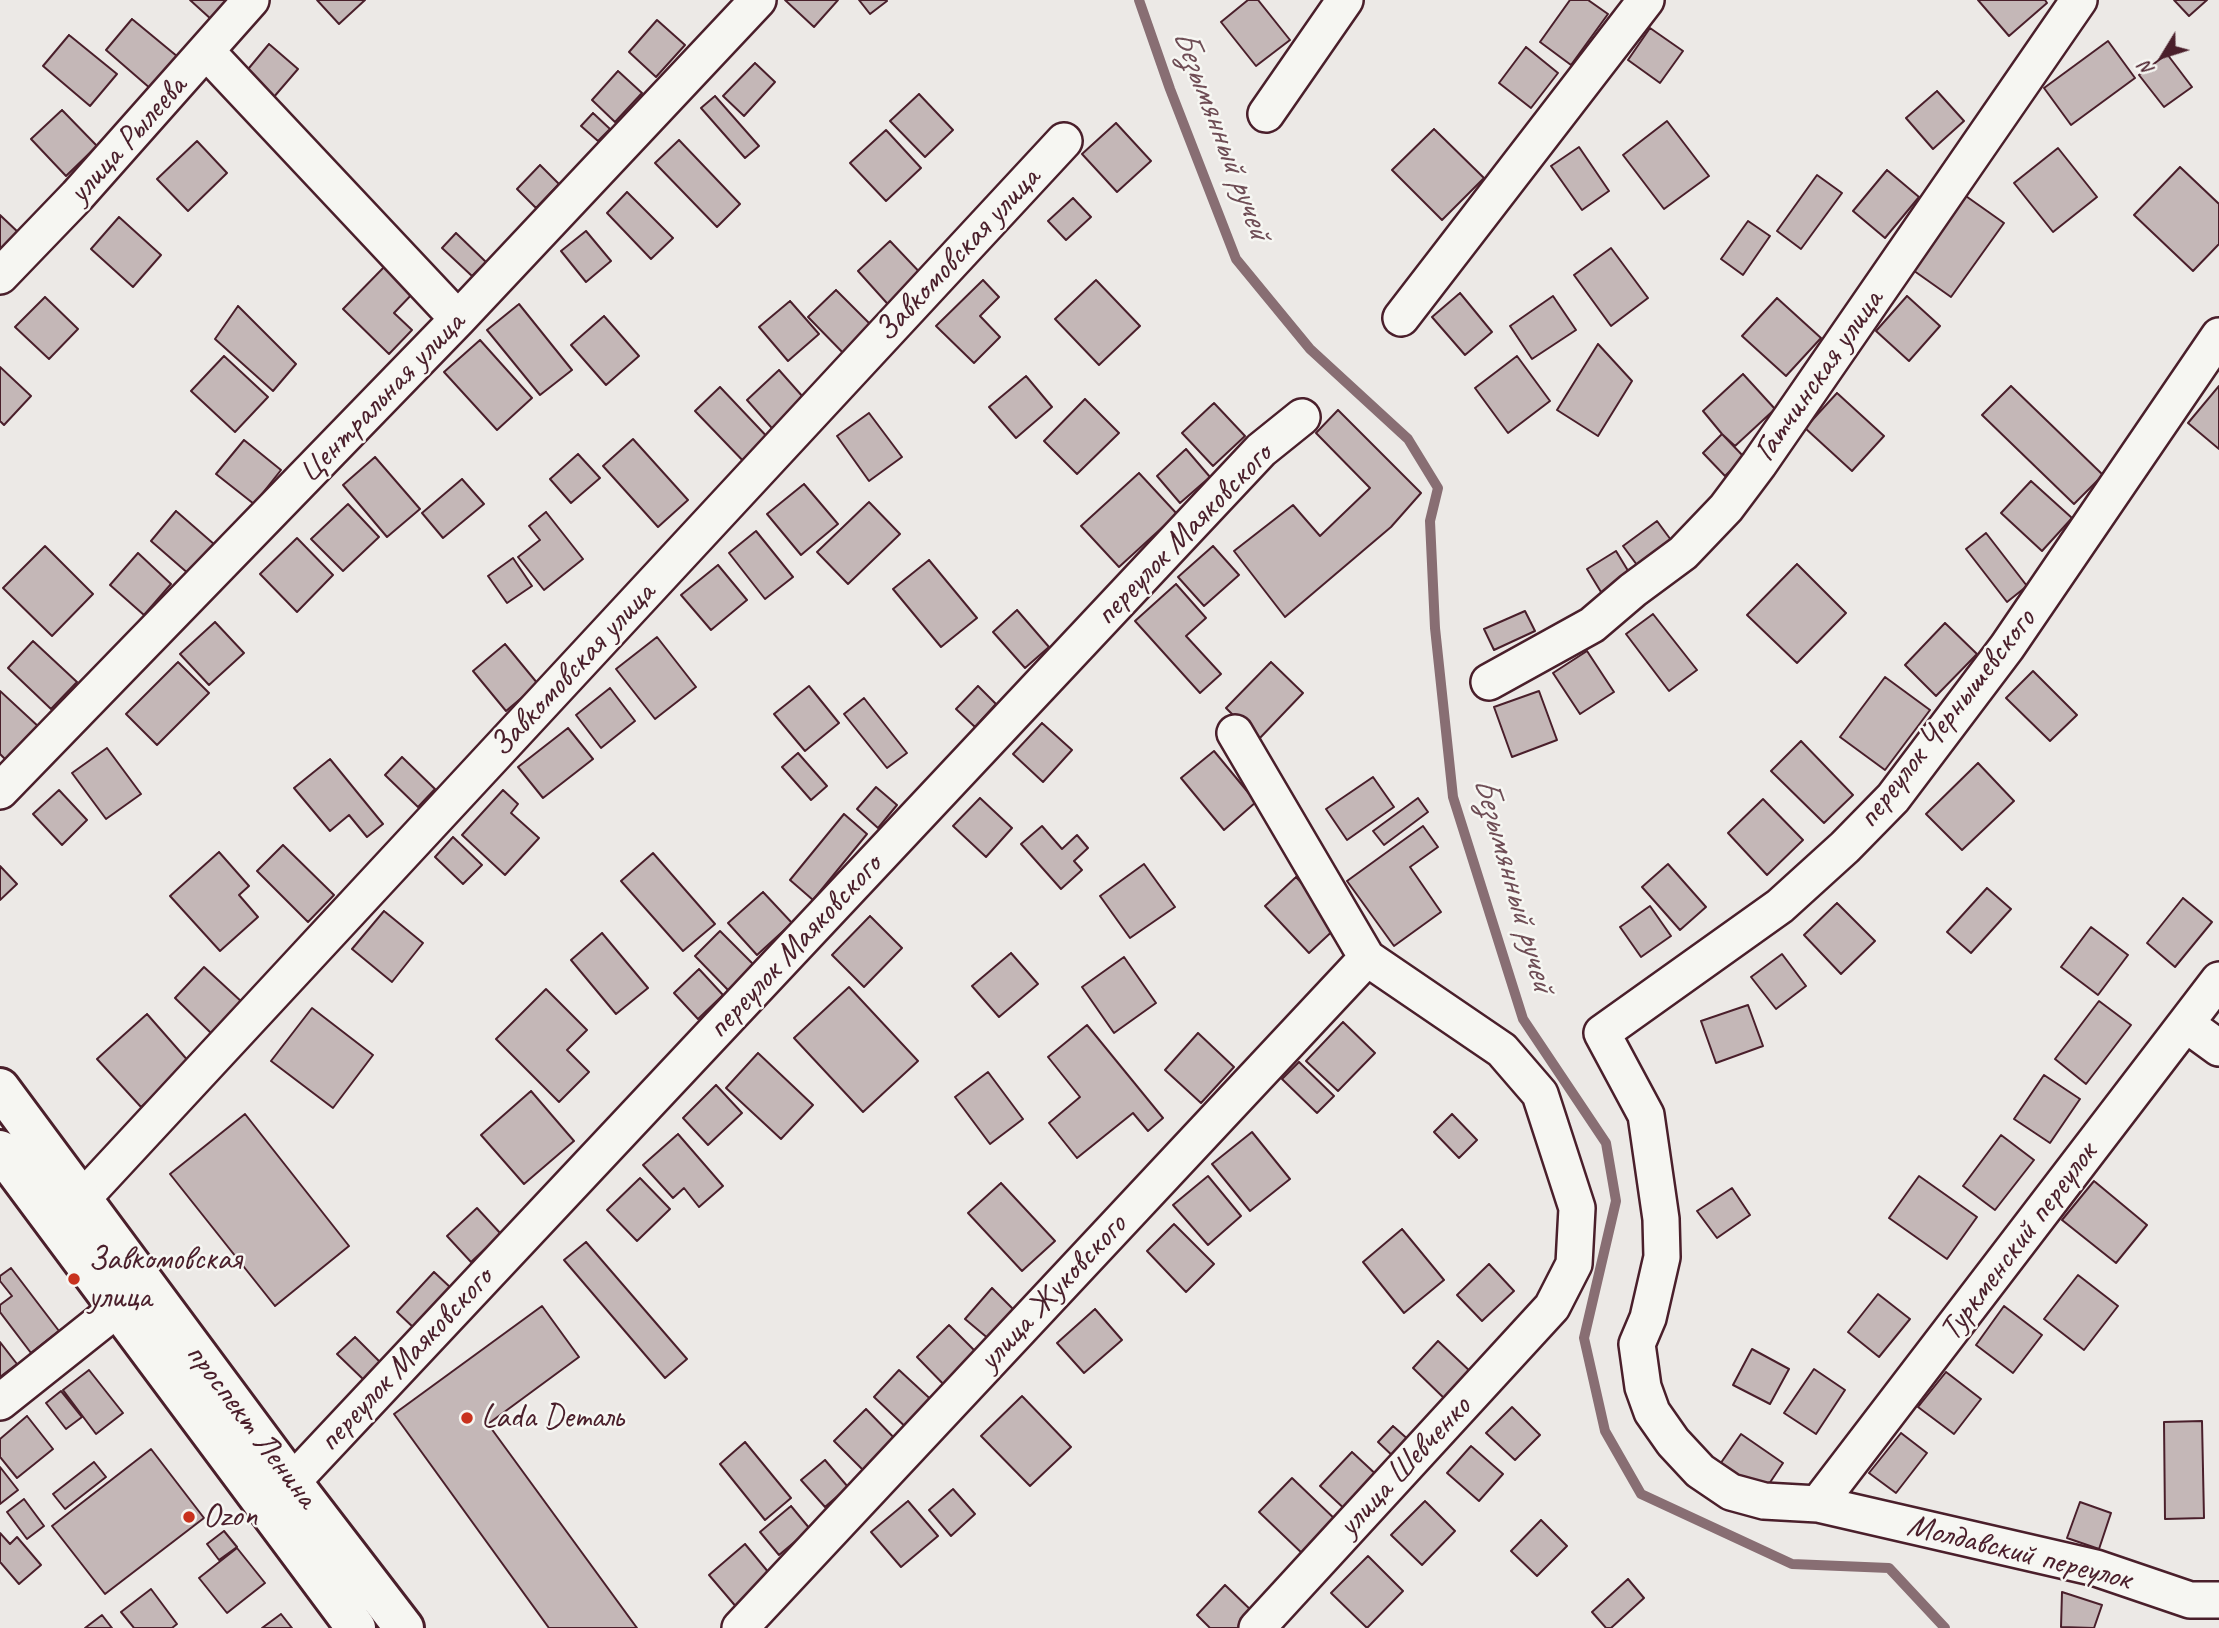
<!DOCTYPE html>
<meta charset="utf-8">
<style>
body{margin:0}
#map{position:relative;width:2219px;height:1628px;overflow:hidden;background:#ece9e6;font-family:Caveat,sans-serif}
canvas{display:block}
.north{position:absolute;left:2128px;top:21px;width:70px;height:70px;-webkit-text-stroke:5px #f6f6f2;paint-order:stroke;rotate:232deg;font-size:19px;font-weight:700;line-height:28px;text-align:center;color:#4a1f2b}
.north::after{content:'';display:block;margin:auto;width:24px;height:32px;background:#4a1f2b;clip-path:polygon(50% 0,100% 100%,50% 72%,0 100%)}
</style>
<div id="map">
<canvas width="2219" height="1628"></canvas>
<div class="north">N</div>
</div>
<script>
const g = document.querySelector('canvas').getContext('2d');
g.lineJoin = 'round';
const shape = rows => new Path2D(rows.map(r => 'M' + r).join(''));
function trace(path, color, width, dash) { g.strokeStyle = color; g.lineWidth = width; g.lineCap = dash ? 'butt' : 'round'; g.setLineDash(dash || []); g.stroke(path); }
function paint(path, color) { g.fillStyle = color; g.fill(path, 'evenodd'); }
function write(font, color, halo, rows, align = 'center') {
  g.font = font + ' Caveat,sans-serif'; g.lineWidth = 5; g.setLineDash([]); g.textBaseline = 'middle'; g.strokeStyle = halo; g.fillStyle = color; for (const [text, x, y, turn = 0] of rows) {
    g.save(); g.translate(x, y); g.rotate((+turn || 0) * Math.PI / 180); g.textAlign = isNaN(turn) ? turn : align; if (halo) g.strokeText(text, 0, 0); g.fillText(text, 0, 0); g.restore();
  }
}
const stream = shape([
 [1139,0,1170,89,1236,259,1310,349,1408,439,1438,488,1430,521,1435,628,1453,797,1523,1019,1606,1143,1616,1201,1584,1338,1605,1431,1641,1494,1792,1564,1889,1568,1945,1628]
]);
const building = shape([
 [190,0,230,0,212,20,190,0],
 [317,0,365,0,339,24,317,0],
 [785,0,838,0,814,27,785,0],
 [859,0,886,0,887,1,870,14,859,0],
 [1248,0,1258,0,1290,40,1256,66,1221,22,1248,0],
 [1570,0,1588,0,1608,14,1571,65,1540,42,1570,0],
 [1978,0,2045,0,2047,3,2009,36,1978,0],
 [2174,0,2207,0,2189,16,2174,0],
 [132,19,178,57,151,89,106,50,132,19],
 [657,20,685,45,656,77,629,52,657,20],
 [1650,28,1683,51,1660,83,1628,60,1650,28],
 [69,35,117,74,90,106,43,66,69,35],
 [2108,41,2135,78,2071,125,2044,88,2108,41],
 [269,44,298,69,273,98,244,74,269,44],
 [1526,47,1558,73,1531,108,1499,83,1526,47],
 [2167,54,2192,87,2164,107,2139,75,2167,54],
 [755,63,775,82,744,116,723,96,755,63],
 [618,71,642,93,615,122,592,100,618,71],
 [1937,91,1964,121,1933,149,1906,118,1937,91],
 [919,94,953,130,925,157,890,121,919,94],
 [715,96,759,146,745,158,701,108,715,96],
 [62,110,97,146,66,176,31,139,62,110],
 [593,113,610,129,598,141,581,126,593,113],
 [1667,121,1709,176,1664,209,1623,155,1667,121],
 [1116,123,1151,161,1117,192,1082,154,1116,123],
 [1434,129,1484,178,1442,220,1392,170,1434,129],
 [886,130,921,168,886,201,850,163,886,130],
 [679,140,740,204,717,227,655,163,679,140],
 [197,141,227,173,188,211,157,179,197,141],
 [1579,147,1609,191,1582,210,1551,166,1579,147],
 [2058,148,2097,197,2053,232,2014,183,2058,148],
 [540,165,559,184,536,208,517,189,540,165],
 [2180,167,2219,204,2219,244,2193,271,2134,215,2180,167],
 [1887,170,1919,197,1885,238,1853,211,1887,170],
 [1817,175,1842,193,1801,249,1777,231,1817,175],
 [627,192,673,238,651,259,607,213,627,192],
 [1963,194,2004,223,1951,297,1910,268,1963,194],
 [1073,198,1091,217,1066,240,1048,221,1073,198],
 [0,215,20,234,0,256,0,215],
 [119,217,161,255,133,287,91,249,119,217],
 [1748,221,1770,236,1743,275,1721,259,1748,221],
 [586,231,611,261,586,282,561,251,586,231],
 [456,233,486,262,472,276,442,248,456,233],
 [890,241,927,280,894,311,858,271,890,241],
 [1611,248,1648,298,1611,326,1574,275,1611,248],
 [387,264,415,291,394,313,412,330,389,354,343,309,387,264],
 [983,280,999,297,980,316,1000,337,974,363,936,326,983,280],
 [1096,280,1140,326,1099,365,1055,319,1096,280],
 [836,290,877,331,849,359,808,317,836,290],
 [1460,293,1492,332,1465,355,1432,317,1460,293],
 [1553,296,1576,330,1532,359,1510,326,1553,296],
 [1907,296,1940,326,1909,361,1876,331,1907,296],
 [45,297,78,329,49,359,15,327,45,297],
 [1777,298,1821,338,1786,376,1742,336,1777,298],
 [790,301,819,334,788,361,759,327,790,301],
 [519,304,572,370,540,395,487,330,519,304],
 [238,306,296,364,273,391,215,339,238,306],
 [604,316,639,356,606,385,571,345,604,316],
 [480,340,532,398,497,430,444,372,480,340],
 [1598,344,1632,381,1598,436,1557,410,1598,344],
 [224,356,268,397,235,432,191,391,224,356],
 [1517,356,1550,401,1508,433,1475,388,1517,356],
 [0,367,31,396,4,425,0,421,0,367],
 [779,370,811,406,778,435,747,400,779,370],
 [1743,374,1775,409,1735,446,1722,434,1703,411,1743,374],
 [1026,376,1052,407,1016,438,989,407,1026,376],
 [2011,386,2103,475,2074,504,1982,415,2011,386],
 [2219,386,2219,449,2188,423,2219,386],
 [720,387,773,443,749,467,695,411,720,387],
 [1837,393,1884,436,1852,471,1805,428,1837,393],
 [1085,399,1119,433,1077,474,1044,441,1085,399],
 [1214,403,1245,436,1213,466,1182,433,1214,403],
 [1338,410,1421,493,1391,527,1285,617,1234,551,1293,505,1320,536,1370,488,1316,433,1338,410],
 [869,413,902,457,869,481,837,436,869,413],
 [1722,434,1744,457,1725,476,1703,453,1722,434],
 [633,439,688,500,658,527,603,466,633,439],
 [244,440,281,470,254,504,216,474,244,440],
 [1186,449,1210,477,1180,503,1157,476,1186,449],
 [578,454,600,478,571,503,550,479,578,454],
 [375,457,420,509,387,537,343,485,375,457],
 [1139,473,1177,514,1119,567,1081,526,1139,473],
 [462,479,484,504,443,538,422,513,462,479],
 [2031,481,2072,518,2042,551,2001,513,2031,481],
 [804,484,838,524,801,555,767,514,804,484],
 [869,502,900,534,848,584,817,552,869,502],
 [348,504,379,537,343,571,311,539,348,504],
 [176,511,215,545,190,575,151,541,176,511],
 [546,512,583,559,544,590,518,557,540,540,529,526,546,512],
 [1657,521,1671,540,1637,565,1623,546,1657,521],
 [756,531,793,577,765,599,729,553,756,531],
 [1986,533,2027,586,2007,602,1966,549,1986,533],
 [297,538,333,575,297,612,260,574,297,538],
 [45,546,93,594,52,636,3,588,45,546],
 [1213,546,1239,575,1204,606,1178,577,1213,546],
 [1616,551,1630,574,1601,592,1587,569,1616,551],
 [138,553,171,584,144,615,110,585,138,553],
 [513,558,532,586,507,603,488,576,513,558],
 [929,560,977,618,941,647,893,589,929,560],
 [1797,564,1846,613,1797,663,1747,615,1797,564],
 [718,565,747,600,711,630,681,595,718,565],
 [1176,584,1206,618,1186,636,1221,674,1200,693,1135,621,1176,584],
 [1017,610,1049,647,1025,668,993,632,1017,610],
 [1525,611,1535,631,1494,650,1484,629,1525,611],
 [1653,614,1697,670,1669,691,1626,634,1653,614],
 [215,622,244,653,209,685,180,654,215,622],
 [1945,623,1977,654,1936,696,1905,665,1945,623],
 [657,637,696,687,655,719,616,669,657,637],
 [33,641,77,682,51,709,8,668,33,641],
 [505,644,538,684,506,711,473,671,505,644],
 [1587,651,1614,692,1580,714,1553,673,1587,651],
 [178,662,209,693,157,745,126,714,178,662],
 [1271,662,1303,693,1258,740,1226,708,1271,662],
 [2033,671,2077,715,2050,741,2006,698,2033,671],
 [1885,677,1930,710,1885,770,1840,737,1885,677],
 [809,686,839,723,805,751,774,714,809,686],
 [978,686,996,704,975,727,956,709,978,686],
 [610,688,635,721,601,748,576,715,610,688],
 [0,691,40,728,8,762,0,754,0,691],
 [1539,691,1557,740,1512,757,1494,707,1539,691],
 [864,698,907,753,887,768,844,714,864,698],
 [1042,723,1072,750,1043,782,1013,754,1042,723],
 [568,728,593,759,543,798,518,767,568,728],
 [1801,741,1853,795,1824,823,1771,771,1801,741],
 [107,748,141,794,106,819,72,773,107,748],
 [1214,751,1256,802,1224,830,1181,778,1214,751],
 [798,753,827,786,811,800,782,767,798,753],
 [402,757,435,789,418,807,385,775,402,757],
 [330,759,383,824,367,837,349,815,330,831,294,788,330,759],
 [1978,763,2014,801,1962,850,1926,814,1978,763],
 [1373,777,1394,807,1347,840,1326,809,1373,777],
 [876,787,897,805,878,828,857,809,876,787],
 [59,790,87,820,62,845,33,814,59,790],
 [503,790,518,804,511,813,539,838,505,875,462,835,503,790],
 [980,798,1012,828,986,857,953,826,980,798],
 [1418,798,1428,812,1384,845,1373,831,1418,798],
 [1763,799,1803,840,1767,875,1728,833,1763,799],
 [844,814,867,834,813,900,790,880,844,814],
 [1042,826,1062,849,1077,835,1088,848,1074,861,1082,870,1061,889,1021,844,1042,826],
 [1423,826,1438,847,1410,867,1441,912,1394,946,1347,881,1423,826],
 [453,837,482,865,463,884,435,857,453,837],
 [283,845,334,895,308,922,257,871,283,845],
 [219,852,249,886,239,895,258,917,220,951,170,896,219,852],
 [653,853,715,924,683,951,621,881,653,853],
 [1144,864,1175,907,1130,938,1100,896,1144,864],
 [1668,864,1706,907,1680,930,1642,887,1668,864],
 [0,866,17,884,0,900,0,866],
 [1296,877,1340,924,1309,953,1265,906,1296,877],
 [1987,888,2011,909,1971,953,1947,932,1987,888],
 [763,892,792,923,757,955,728,923,763,892],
 [2183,898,2212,922,2175,967,2147,943,2183,898],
 [1837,903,1875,941,1841,974,1804,935,1837,903],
 [1650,906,1671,936,1641,957,1620,927,1650,906],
 [384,911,423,943,392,982,352,949,384,911],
 [870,916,902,948,864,987,832,955,870,916],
 [2091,927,2128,955,2098,995,2061,967,2091,927],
 [720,931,754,965,728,990,695,956,720,931],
 [602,933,648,988,616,1014,571,960,602,933],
 [1011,953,1038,984,999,1017,972,986,1011,953],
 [1782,954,1806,986,1776,1009,1751,977,1782,954],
 [1124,957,1156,1003,1114,1033,1082,987,1124,957],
 [204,967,243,1003,213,1035,175,998,204,967],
 [699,969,723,995,698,1019,674,993,699,969],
 [849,987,918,1061,863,1112,794,1038,849,987],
 [546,989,587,1030,567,1050,589,1072,559,1102,496,1039,546,989],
 [2099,1001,2131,1025,2086,1084,2055,1059,2099,1001],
 [1748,1005,1763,1046,1716,1063,1701,1021,1748,1005],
 [312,1008,373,1055,333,1108,271,1061,312,1008],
 [147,1014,190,1063,141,1107,97,1059,147,1014],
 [1343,1022,1375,1053,1338,1091,1306,1061,1343,1022],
 [1087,1025,1163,1118,1148,1131,1133,1113,1077,1158,1049,1123,1080,1097,1048,1057,1087,1025],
 [1198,1033,1234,1067,1201,1103,1165,1070,1198,1033],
 [758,1053,813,1105,781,1139,726,1088,758,1053],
 [1299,1062,1334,1096,1317,1113,1282,1079,1299,1062],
 [988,1072,1023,1119,990,1144,955,1097,988,1072],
 [2044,1075,2080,1099,2050,1143,2014,1119,2044,1075],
 [716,1085,742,1113,708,1145,683,1118,716,1085],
 [531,1091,574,1141,524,1184,481,1135,531,1091],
 [245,1114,349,1246,275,1306,170,1174,245,1114],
 [1452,1114,1477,1140,1459,1158,1434,1132,1452,1114],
 [1252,1132,1290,1179,1250,1211,1212,1164,1252,1132],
 [678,1134,723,1186,699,1207,684,1188,673,1198,643,1165,678,1134],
 [2001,1135,2034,1160,1995,1210,1963,1186,2001,1135],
 [1208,1176,1241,1216,1208,1245,1173,1205,1208,1176],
 [1919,1176,1977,1217,1947,1259,1889,1218,1919,1176],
 [640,1178,670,1209,637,1241,607,1210,640,1178],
 [2094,1181,2147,1225,2116,1263,2062,1220,2094,1181],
 [1001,1183,1055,1241,1022,1271,968,1213,1001,1183],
 [1732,1188,1750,1215,1717,1238,1697,1211,1732,1188],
 [477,1208,501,1234,471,1262,447,1236,477,1208],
 [1174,1224,1214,1264,1186,1292,1147,1251,1174,1224],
 [1402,1229,1444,1280,1404,1313,1363,1262,1402,1229],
 [586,1242,687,1359,665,1378,564,1260,586,1242],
 [1489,1264,1514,1291,1482,1321,1457,1295,1489,1264],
 [11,1268,59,1331,31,1353,0,1312,0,1305,12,1296,0,1281,0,1276,11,1268],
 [434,1272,451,1288,414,1328,397,1312,434,1272],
 [2078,1275,2118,1306,2084,1350,2044,1319,2078,1275],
 [992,1288,1020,1316,996,1345,965,1319,992,1288],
 [1878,1294,1910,1319,1879,1357,1848,1332,1878,1294],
 [542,1306,579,1357,488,1424,637,1628,549,1628,394,1414,542,1306],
 [2004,1306,2042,1335,2013,1373,1976,1345,2004,1306],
 [1095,1309,1122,1340,1084,1373,1057,1343,1095,1309],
 [949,1325,984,1360,951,1392,917,1357,949,1325],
 [355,1337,382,1364,365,1381,337,1354,355,1337],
 [1438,1341,1472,1373,1446,1400,1413,1368,1438,1341],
 [0,1342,17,1364,0,1377,0,1342],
 [1752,1349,1789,1369,1770,1404,1733,1385,1752,1349],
 [1814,1369,1845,1390,1816,1434,1784,1413,1814,1369],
 [89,1370,123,1413,96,1434,63,1390,89,1370],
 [899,1370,938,1406,912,1433,874,1397,899,1370],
 [1946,1372,1981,1399,1954,1434,1918,1407,1946,1372],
 [61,1391,82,1417,66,1429,46,1403,61,1391],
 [1022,1396,1071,1447,1030,1486,981,1436,1022,1396],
 [1512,1407,1540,1435,1515,1460,1486,1433,1512,1407],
 [866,1409,902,1446,871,1478,834,1441,866,1409],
 [27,1416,53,1449,17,1478,0,1457,0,1439,27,1416],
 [2202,1421,2204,1518,2165,1519,2164,1422,2202,1421],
 [1393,1426,1411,1442,1396,1459,1378,1442,1393,1426],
 [1901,1433,1927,1453,1896,1493,1869,1473,1901,1433],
 [1741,1434,1783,1463,1761,1496,1718,1467,1741,1434],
 [745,1442,791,1498,765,1520,720,1464,745,1442],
 [1471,1446,1503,1474,1479,1501,1447,1473,1471,1446],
 [151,1449,204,1518,105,1594,52,1526,151,1449],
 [1352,1452,1381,1479,1349,1513,1320,1486,1352,1452],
 [825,1460,848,1487,825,1507,801,1480,825,1460],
 [94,1462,106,1477,65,1509,53,1494,94,1462],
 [0,1467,18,1490,0,1504,0,1467],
 [1292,1478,1338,1522,1305,1556,1259,1512,1292,1478],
 [953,1489,975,1514,951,1536,929,1510,953,1489],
 [24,1499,44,1526,27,1539,7,1512,24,1499],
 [908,1501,938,1536,901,1567,871,1532,908,1501],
 [1425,1501,1455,1531,1422,1565,1391,1535,1425,1501],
 [2080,1502,2111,1513,2099,1549,2067,1538,2080,1502],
 [791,1506,810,1529,779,1555,760,1532,791,1506],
 [1541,1520,1567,1546,1537,1576,1511,1551,1541,1520],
 [224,1531,237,1547,219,1560,207,1544,224,1531],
 [0,1533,10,1544,17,1537,41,1565,19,1584,0,1562,0,1533],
 [745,1544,774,1579,738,1609,709,1575,745,1544],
 [237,1548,265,1583,227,1613,199,1578,237,1548],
 [1368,1556,1403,1591,1367,1628,1331,1593,1368,1556],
 [1628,1579,1644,1598,1611,1628,1606,1628,1592,1612,1628,1579],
 [1225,1585,1256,1615,1243,1628,1210,1628,1197,1615,1225,1585],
 [151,1589,177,1624,172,1628,134,1628,121,1612,151,1589],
 [2062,1592,2102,1605,2094,1628,2061,1627,2062,1592],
 [281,1614,292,1628,262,1628,281,1614],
 [102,1615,112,1628,85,1628,102,1615]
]);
const street = shape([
 [207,52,458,319],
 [1266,114,1345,0],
 [0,276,77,196,251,0],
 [1401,318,1646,0],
 [2219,336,2007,647,1893,798,1845,847,1780,906,1602,1033,1646,1115,1661,1219,1662,1257,1648,1318,1637,1344,1643,1387,1652,1412,1673,1442,1700,1471,1731,1492,1764,1501,1818,1504,2096,1568,2190,1600,2219,1600],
 [1489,682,1592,625,1633,590,1683,553,1726,508,1759,464,2079,0],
 [1235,733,1367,958,1502,1050,1540,1094,1577,1208,1574,1264,1552,1307,1257,1628],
 [0,791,458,319,758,0],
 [2186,1024,2219,1048],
 [82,1199,1064,141],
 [0,1402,118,1308],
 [292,1482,1261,450,1302,417],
 [1818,1504,2219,980],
 [740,1628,1367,958]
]);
const secondary = shape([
 [0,1088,292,1482,404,1628],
 [0,1150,356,1628]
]);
const markers = [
 [74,1279,7,"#c8321e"],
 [467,1418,7,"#c8321e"],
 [189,1517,7,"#c8321e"]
];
const streetNames = [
 ["улица Рылеева",128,140,-48],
 ["Завкомовская улица",958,255,-47],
 ["Гатчинская улица",1819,376,-55],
 ["Центральная улица",382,398,-46],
 ["переулок Маяковского",1184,535,-46],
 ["Завкомовская улица",573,670,-47],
 ["переулок Чернышевского",1947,719,-52],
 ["переулок Маяковского",795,947,-47],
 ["Туркменский переулок",2019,1242,-53],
 ["улица Жуковского",1053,1293,-47],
 ["переулок Маяковского",406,1360,-47],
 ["проспект Ленина",251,1426,53],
 ["улица Шевченко",1405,1467,-47],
 ["Молдавский переулок",2019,1553,14]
];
const poiNames = [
 ["Завкомовская",88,1260],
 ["улица",88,1298],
 ["Lada Dеталь",481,1418],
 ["Ozon",203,1517]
];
const waterNames = [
 ["Безымянный ручей",1221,134,69],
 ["Безымянный ручей",1513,884,74]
];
trace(stream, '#886e73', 10);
paint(building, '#c4b7b7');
trace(building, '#4a1f2b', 2);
trace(street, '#4a1f2b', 40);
trace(secondary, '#4a1f2b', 44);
trace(street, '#f6f6f2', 35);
trace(secondary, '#f6f6f2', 38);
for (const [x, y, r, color] of markers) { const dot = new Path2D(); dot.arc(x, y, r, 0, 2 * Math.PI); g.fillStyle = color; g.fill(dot); trace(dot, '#f6f6f2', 2.5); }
write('33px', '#4a1f2b', '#f6f6f2', streetNames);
write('33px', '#4a1f2b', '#f6f6f2', poiNames, 'left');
write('italic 35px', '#6e4d55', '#f6f6f2', waterNames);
</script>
